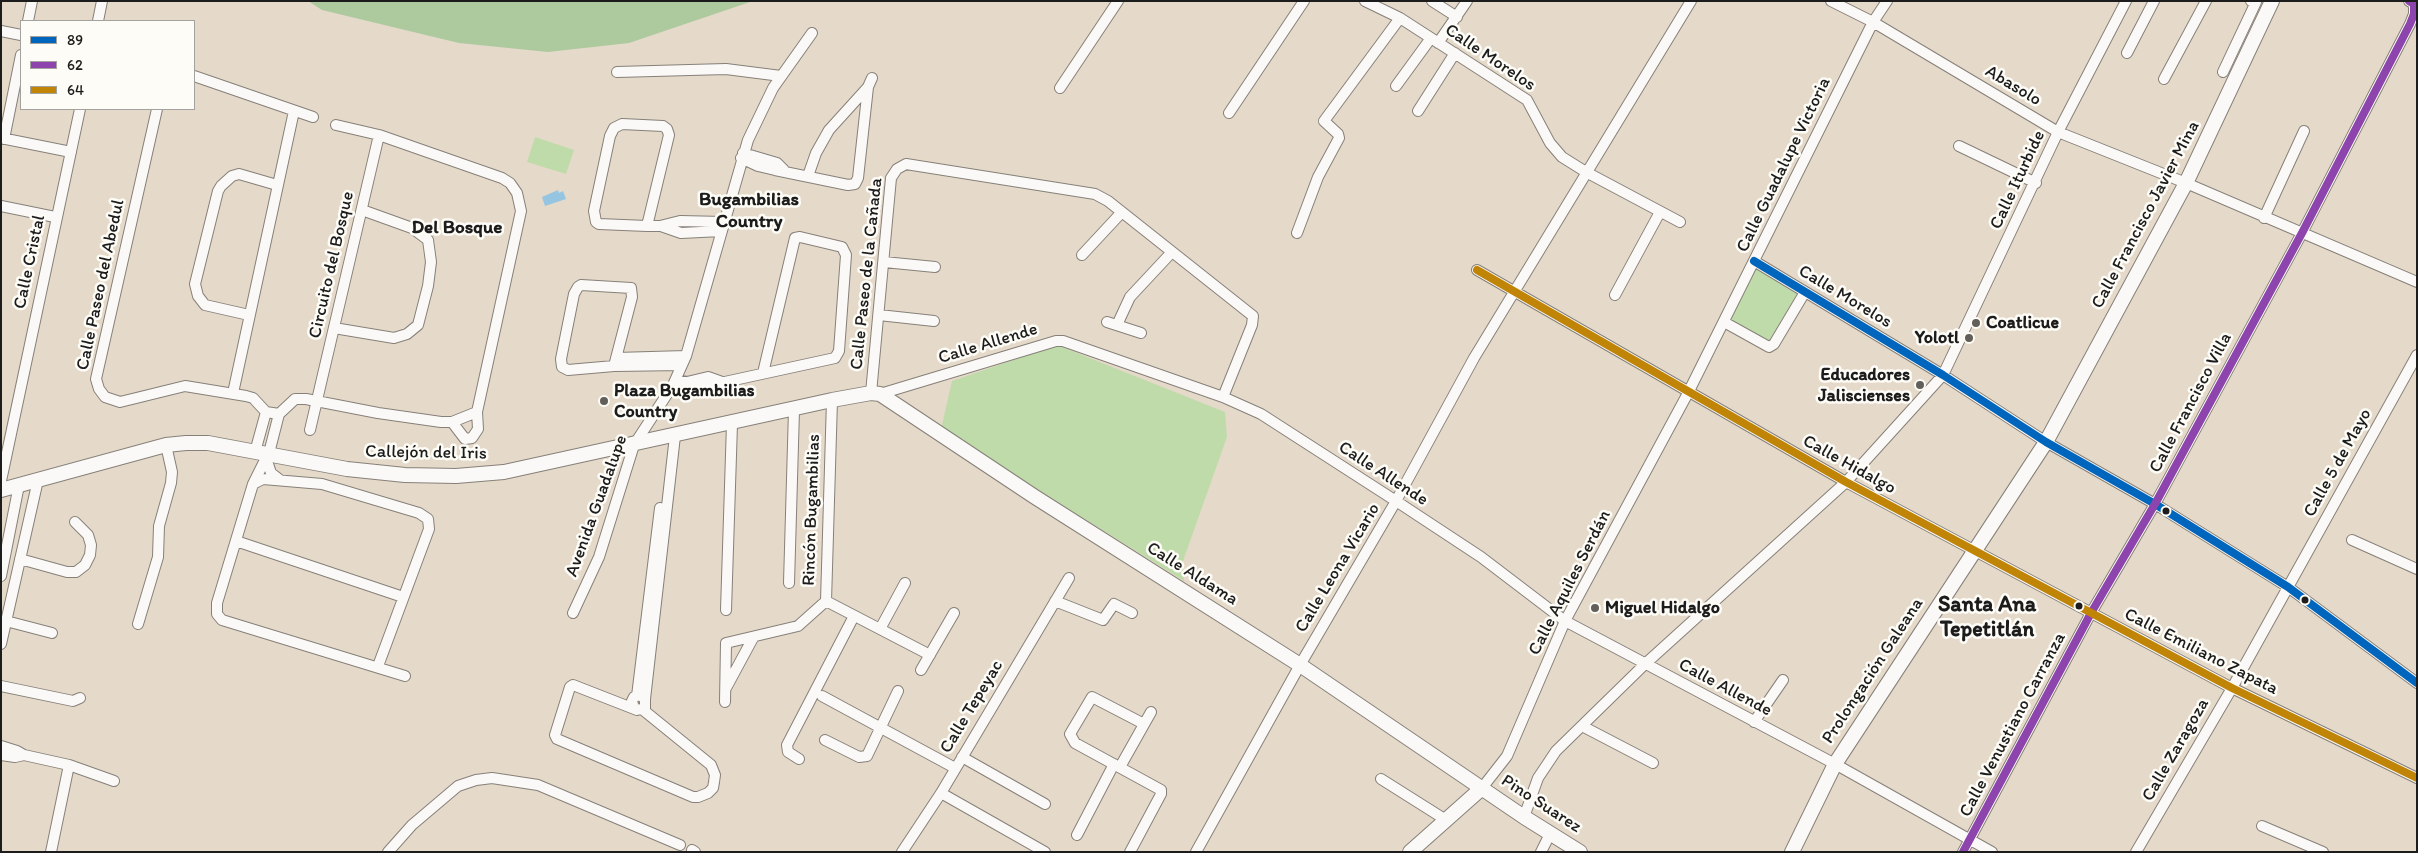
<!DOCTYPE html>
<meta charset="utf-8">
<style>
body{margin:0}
#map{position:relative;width:2418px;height:853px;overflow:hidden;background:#e5d9c9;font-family:Itim,sans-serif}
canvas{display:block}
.frame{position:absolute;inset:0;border:2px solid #1c1c1c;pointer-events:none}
.legend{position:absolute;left:20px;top:20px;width:175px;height:90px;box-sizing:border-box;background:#fdfcf7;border:1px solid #a3a29f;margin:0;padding:6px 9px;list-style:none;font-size:15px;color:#1c1c1c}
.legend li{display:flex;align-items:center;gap:10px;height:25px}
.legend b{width:25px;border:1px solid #a3a29f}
</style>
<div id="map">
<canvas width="2418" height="853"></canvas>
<div class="frame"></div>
<ul class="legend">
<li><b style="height:6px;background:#0065bd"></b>89</li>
<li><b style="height:6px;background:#8e44ad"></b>62</li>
<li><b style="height:6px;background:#c08407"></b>64</li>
</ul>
</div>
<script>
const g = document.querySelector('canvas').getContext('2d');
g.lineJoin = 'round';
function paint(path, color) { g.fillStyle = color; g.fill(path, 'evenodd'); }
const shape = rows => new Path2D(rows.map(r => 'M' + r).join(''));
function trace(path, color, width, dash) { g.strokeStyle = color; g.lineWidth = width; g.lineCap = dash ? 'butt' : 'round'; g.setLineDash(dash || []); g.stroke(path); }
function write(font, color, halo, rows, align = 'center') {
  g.font = font + ' Itim,sans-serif'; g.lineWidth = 5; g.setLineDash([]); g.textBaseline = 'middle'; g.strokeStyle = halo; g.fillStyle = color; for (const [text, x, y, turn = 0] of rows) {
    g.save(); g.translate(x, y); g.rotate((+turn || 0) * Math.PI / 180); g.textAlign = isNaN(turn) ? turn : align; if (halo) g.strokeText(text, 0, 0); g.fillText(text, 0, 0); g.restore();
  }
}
const green = shape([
 [535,137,574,150,566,174,527,162],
 [1755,268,1798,292,1768,345,1728,322],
 [1057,345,1225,412,1227,437,1183,561,1184,581,941,429,952,381]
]);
const forest = shape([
 [308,1,753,1,629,43,548,52,459,43,322,10]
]);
const water = shape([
 [558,190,559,193,563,191,566,199,545,206,542,197]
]);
const street = shape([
 [1365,1,1400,18,1527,100,1550,143,1562,157,1586,172,1680,222],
 [1432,1,1457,17],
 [1831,1,1873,22,2058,132,2186,183,2417,282],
 [28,21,32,1],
 [98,21,102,1],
 [1,31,21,35],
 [1438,43,1467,1],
 [2127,53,2154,1],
 [617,72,726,69,781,76],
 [2223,72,2256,2,2251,1],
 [194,76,313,117],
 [2164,79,2206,1],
 [1396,86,1431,38],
 [1060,88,1118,1],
 [157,109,96,379,99,389,105,397,120,402,185,386,246,396,253,398,266,412,279,414,295,399,306,399,378,413,441,422,452,422,477,412,521,211,517,193,510,183,502,178,379,135,336,125],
 [1418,111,1455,53],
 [1229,113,1304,1],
 [1,138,71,152],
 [4,139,21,55],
 [1959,146,2036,183],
 [743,153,777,163,784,170],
 [741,158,758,166,775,170,848,185,855,184,858,178,868,87,872,78],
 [808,176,816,153,829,130,868,87],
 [1,206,55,217],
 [2264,218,2304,131],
 [647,226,669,135,667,129,663,126,622,124,614,128,610,136,594,211,596,222,599,224,647,226,660,226,680,221,723,222],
 [661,226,681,233,721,231],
 [1297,233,1318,177,1339,138,1338,134,1324,121,1400,18],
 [1082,255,1122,212],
 [1754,261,1943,375,2046,442,2155,504,2288,587,2417,683],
 [884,262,935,267],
 [1477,270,1846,482,2232,688,2417,778],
 [1615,295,1660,212],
 [249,315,205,305,198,296,195,284,218,191,221,186,232,176,239,174,277,185],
 [879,315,934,321],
 [1107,322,1141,333],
 [1724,322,1769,347,1774,344,1805,292],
 [1117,325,1130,297,1172,252],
 [334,328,394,338,407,334,418,325,428,286,431,262,428,240,412,228,362,210],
 [616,358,686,356],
 [614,366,632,297,631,288,581,285,578,287,574,294,561,359,562,367,568,370,614,366,682,365],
 [676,380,687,382,708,377,722,382],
 [673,385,688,390,835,358,839,351,846,255,842,247,800,237,795,238,763,373],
 [233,393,294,111],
 [871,393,891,178,897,169,906,164,1095,194,1108,201,1253,316,1252,325,1223,397],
 [880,394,1056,341,1063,341,1223,397,1261,414,1396,501,1481,557,1565,621,1835,764,1992,852],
 [279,414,267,461,271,473,280,480],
 [452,422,465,439,472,438,478,429,477,412],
 [310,430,379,135],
 [255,452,266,412],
 [268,454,253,484,217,603,217,614,222,620,405,676],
 [1,481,80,109],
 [253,484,263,479,322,484,419,513,428,519,429,529,378,666],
 [2352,540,2417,569],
 [236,541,403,597],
 [20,559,67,572,76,572,85,565,90,555,91,545,88,535,75,522],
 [1,576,19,485],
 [789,583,794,410],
 [826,601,832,400],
 [826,601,930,655],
 [1055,601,1103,620,1114,604,1132,613],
 [726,610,732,424],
 [573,613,599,557,634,445,673,385,686,356,748,140,773,88,812,33],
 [6,621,52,633],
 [138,624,158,557,159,526,171,483,172,472,166,445],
 [880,629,905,583],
 [1,644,38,480],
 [921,670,954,613],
 [1,686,73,701,80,698],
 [726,688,753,638],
 [637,696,660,508],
 [822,696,955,768],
 [645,699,675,436],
 [725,702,726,643,798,626,826,601],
 [634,708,632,701,634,697,640,695,645,699,645,708,637,710,573,685,570,687,555,735,557,739,693,797,698,797,708,793,713,788,714,782,715,775,711,765,642,709],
 [1754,722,1783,680],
 [1582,726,1653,763],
 [825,740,859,757,867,756,898,691],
 [1,746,17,751,24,755,69,765,114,781],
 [1,755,15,757,24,755],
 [962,757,1045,804],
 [799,759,788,752,787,745,854,616],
 [1120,767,1151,712],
 [1381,779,1446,820],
 [1482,788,1507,756,1565,621,1688,393,1873,22,1887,1],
 [941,793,1045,852],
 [1524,817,1538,778,1556,751,1644,665,1846,482,1943,375,2058,132,2126,1],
 [2262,826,2323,852],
 [1077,835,1114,764],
 [692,850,695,852],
 [51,852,69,765],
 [388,852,412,825,458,786,476,780,492,778,538,785,680,845],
 [902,852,941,793,1069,578],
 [1130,852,1161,794,1161,790,1075,743,1070,734,1092,697,1144,724],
 [1196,852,1300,665,1396,501,1474,358,1691,1],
 [1541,852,1550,834],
 [1963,852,2091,613,2155,504,2302,233,2410,24,2414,14,2414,4,2409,1],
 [2136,852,2232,688,2417,355]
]);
const secondary = shape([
 [1,490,166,445,186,443,208,443,347,469,405,475,456,476,504,472,832,400,871,393,880,394,1035,497,1300,665,1524,817,1580,852],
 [1410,852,1482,788],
 [1792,852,1835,764,2046,442,2186,183,2272,1]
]);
const bus1 = shape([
 [1754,261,1943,375,2046,442,2155,504,2288,587,2417,683]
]);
const bus2 = shape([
 [1963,852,2091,613,2155,504,2302,233,2410,24,2414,14,2414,4,2409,1]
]);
const bus3 = shape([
 [1477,270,1846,482,2232,688,2417,778]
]);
const markers = [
 [1976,323,5,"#625e59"],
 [1969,338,5,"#625e59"],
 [1920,385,5,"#625e59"],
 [604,401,5,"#625e59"],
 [2166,511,4.5,"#1c1c1c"],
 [2305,600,4.5,"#1c1c1c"],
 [2079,606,4.5,"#1c1c1c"],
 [1595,608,5,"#625e59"]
];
const streetNames = [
 ["Calle Morelos",1490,58,34],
 ["Abasolo",2013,86,31],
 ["Calle Guadalupe Victoria",1784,165,-64],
 ["Calle Iturbide",2018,180,-65],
 ["Calle Francisco Javier Mina",2146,215,-62],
 ["Calle Cristal",30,262,-78],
 ["Circuito del Bosque",332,265,-77],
 ["Calle Paseo de la Cañada",867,274,-84],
 ["Calle Paseo del Abedul",101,285,-78],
 ["Calle Morelos",1845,297,31],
 ["Calle Allende",988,344,-17],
 ["Calle Francisco Villa",2191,403,-62],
 ["Callejón del Iris",426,453,1],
 ["Calle 5 de Mayo",2338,463,-61],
 ["Calle Hidalgo",1849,465,29],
 ["Calle Allende",1383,474,33],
 ["Avenida Guadalupe",597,506,-70],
 ["Rincón Bugambilias",812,510,-88],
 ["Calle Leona Vicario",1338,568,-59],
 ["Calle Aldama",1192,574,32],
 ["Calle Aquiles Serdán",1570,583,-63],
 ["Calle Emiliano Zapata",2201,652,27],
 ["Prolongación Galeana",1873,671,-57],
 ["Calle Allende",1725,688,28],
 ["Calle Tepeyac",972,707,-59],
 ["Calle Venustiano Carranza",2013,725,-62],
 ["Calle Zaragoza",2176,750,-60],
 ["Pino Suarez",1541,804,33]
];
const poiNames = [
 ["Coatlicue",1986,323],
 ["Yolotl",1959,338,"right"],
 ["Educadores",1910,375,"right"],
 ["Jaliscienses",1910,396,"right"],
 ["Plaza Bugambilias",614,391],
 ["Country",614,412],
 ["Miguel Hidalgo",1605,608]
];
const neighbourhoodNames = [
 ["Bugambilias",749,200],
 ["Country",749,222],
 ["Del Bosque",457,228]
];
const districtNames = [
 ["Santa Ana",1987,605],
 ["Tepetitlán",1987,630]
];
paint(green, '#c0dbaa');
paint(forest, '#adc99e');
paint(water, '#96c5e2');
trace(street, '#868079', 12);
trace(secondary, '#868079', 16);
trace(street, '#fbf9f7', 10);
trace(secondary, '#fbf9f7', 14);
trace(bus1, '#0065bd', 8);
trace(bus2, '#8e44ad', 8);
trace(bus3, '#c08407', 8);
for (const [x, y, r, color] of markers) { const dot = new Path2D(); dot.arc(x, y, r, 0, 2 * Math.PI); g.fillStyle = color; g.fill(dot); trace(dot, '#fdfcf7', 2); }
write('18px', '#1c1c1c', '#fdfcf7', streetNames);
write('bold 18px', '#1c1c1c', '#fdfcf7', poiNames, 'left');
write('bold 19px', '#1c1c1c', '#fdfcf7', neighbourhoodNames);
write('bold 22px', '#1c1c1c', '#fdfcf7', districtNames);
</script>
